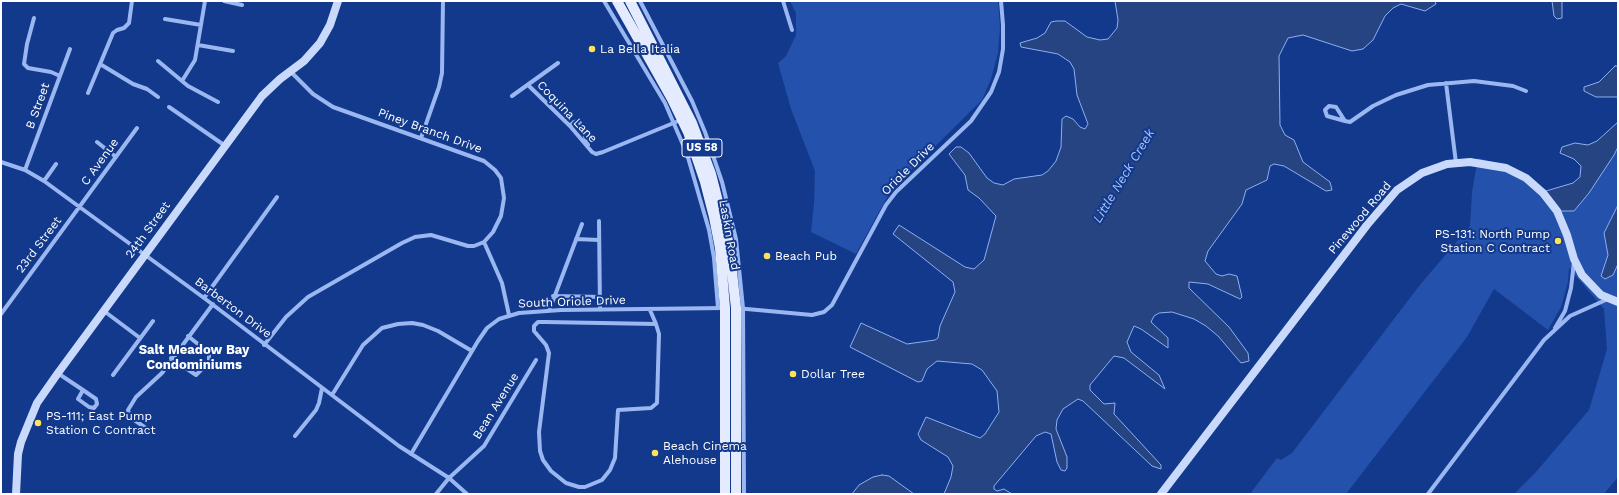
<!DOCTYPE html>
<style>
body{margin:0}
#map{position:relative;width:1619px;height:495px;overflow:hidden;background:#12398b;font-family:"Work Sans",sans-serif}
canvas{display:block}
.frame{position:absolute;inset:0;border:2px solid #fff;pointer-events:none}
</style>
<div id="map">
<canvas width="1619" height="495"></canvas>
<div class="frame"></div>
</div>
<script>
const g = document.querySelector('canvas').getContext('2d');
g.lineJoin = 'round';
function paint(path, color) { g.fillStyle = color; g.fill(path, 'evenodd'); }
const shape = rows => new Path2D(rows.map(r => 'M' + r).join(''));
function trace(path, color, width, dash) { g.strokeStyle = color; g.lineWidth = width; g.lineCap = dash ? 'butt' : 'round'; g.setLineDash(dash || []); g.stroke(path); }
function write(font, color, halo, rows, align = 'center') {
  g.font = font + ' "Work Sans",sans-serif'; g.lineWidth = 4; g.setLineDash([]); g.textBaseline = 'middle'; g.strokeStyle = halo; g.fillStyle = color; for (const [text, x, y, turn = 0] of rows) {
    g.save(); g.translate(x, y); g.rotate((+turn || 0) * Math.PI / 180); g.textAlign = isNaN(turn) ? turn : align; if (halo) g.strokeText(text, 0, 0); g.fillText(text, 0, 0); g.restore();
  }
}
const green = shape([
 [790,1,998,1,1000,27,998,53,991,79,982,100,891,190,856,254,811,232,814,203,815,171,791,109,778,63,786,56,796,35,796,13],
 [1618,147,1618,205,1604,233,1608,255,1601,276,1613,275,1618,264,1618,477,1604,494,1514,494,1535,473,1589,410,1607,349,1604,309,1569,268,1568,282,1561,307,1548,330,1494,289,1467,337,1346,494,1250,494,1277,458,1281,460,1292,453,1419,286,1470,226,1472,192,1478,158,1500,164,1546,191,1561,211,1614,155]
]);
const water = shape([
 [1115,1,1435,1,1436,4,1425,11,1401,4,1393,8,1385,16,1373,40,1363,49,1352,51,1303,35,1288,38,1279,56,1280,125,1285,135,1294,140,1303,162,1330,182,1332,190,1326,191,1284,166,1274,164,1270,166,1267,180,1246,190,1242,204,1208,251,1205,261,1216,274,1222,276,1229,274,1237,276,1242,297,1240,299,1208,284,1189,282,1189,288,1229,327,1248,353,1249,361,1241,363,1218,336,1206,326,1194,319,1172,312,1159,313,1154,316,1151,322,1168,338,1168,348,1141,329,1134,326,1127,342,1131,352,1159,375,1165,389,1124,358,1114,356,1090,385,1090,390,1104,404,1115,403,1114,414,1161,465,1161,469,1152,466,1083,401,1078,399,1063,409,1057,420,1056,429,1067,457,1067,468,1065,471,1061,470,1057,462,1051,434,1045,432,1036,436,994,486,994,489,997,491,1004,489,1012,494,944,494,951,477,953,466,948,457,921,440,918,434,926,417,980,438,985,434,999,412,997,391,982,370,972,364,937,361,927,369,922,381,918,382,850,347,861,323,907,344,935,340,938,338,940,326,955,292,953,282,893,234,899,225,965,267,974,269,984,260,996,216,979,198,968,190,965,175,949,154,956,147,961,147,969,153,987,178,994,183,1003,185,1014,179,1042,175,1048,171,1056,161,1061,147,1062,119,1066,116,1073,119,1080,127,1085,129,1088,124,1077,95,1074,69,1070,62,1058,54,1021,47,1020,43,1037,38,1045,33,1051,22,1056,21,1065,21,1087,37,1100,40,1108,39,1117,28,1118,20,1115,1],
 [1552,1,1562,1,1562,18,1557,19,1554,16,1552,1],
 [1615,66,1618,66,1618,97,1596,97,1584,91,1584,87,1599,82,1615,66],
 [1618,122,1618,147,1614,155,1589,193,1574,211,1561,211,1546,191,1573,183,1580,177,1581,166,1574,159,1560,153,1562,147,1575,143,1588,145,1597,141,1618,122],
 [1618,205,1618,264,1613,275,1605,279,1601,276,1608,255,1604,233,1618,205],
 [882,475,889,476,914,494,852,494,859,485,873,477,882,475]
]);
const street = shape([
 [224,1,242,5],
 [604,1,665,103,687,154,709,230,714,258,718,308],
 [640,1,692,101,705,132,722,182,736,239,743,308,744,494],
 [783,1,792,30],
 [34,18,27,44,24,64,28,68,51,72,60,76],
 [165,19,201,25],
 [198,45,233,51],
 [158,61,188,86,218,102],
 [100,64,133,84,147,89,158,97],
 [182,81,195,60,205,1],
 [1446,83,1456,163],
 [528,85,570,126,592,152,596,154,603,152,676,122],
 [88,93,113,33,117,30,124,28,129,23,132,1],
 [512,96,558,63],
 [1329,106,1336,107,1345,121,1327,116,1325,110,1329,106],
 [169,107,224,145],
 [1345,121,1350,122,1373,106,1396,95,1428,85,1474,81,1513,86,1526,91],
 [570,126,574,122,579,121,588,145],
 [421,138,439,87,442,73,443,1],
 [97,142,116,157],
 [1,162,25,170,44,181,204,298,399,446,449,478,467,494],
 [25,170,70,49],
 [44,181,56,164],
 [599,221,600,310],
 [576,239,599,240],
 [484,242,502,283,509,315],
 [553,296,601,297],
 [204,298,277,197],
 [736,308,812,315,824,312,832,305,886,205,896,192,971,121,991,92,999,72,1003,49,1003,25,1001,1],
 [650,310,656,324,659,334,657,403,651,408,618,410,615,458,610,470,602,480,585,487,579,487,566,483,551,471,543,460,540,451,539,432,549,353,546,345,534,331,534,326,538,322,545,322,656,324],
 [104,311,140,338],
 [549,311,582,224],
 [1,314,137,128],
 [1555,328,1565,311,1571,288,1574,262],
 [264,345,286,317,308,297,402,243,415,237,431,235,468,246,474,246,484,242,493,232,501,216,504,198,501,178,495,170,484,161,333,107,313,94,290,71],
 [171,358,196,375,209,362,209,353,188,336],
 [58,373,62,376,83,390,96,399,97,404,94,408,89,407,78,399,83,390],
 [113,375,153,321],
 [332,395,363,345,382,328,398,324,412,323,423,325,438,331,472,351],
 [150,431,130,417,128,410,136,397,162,373,213,304],
 [295,436,316,410,319,403,322,388],
 [411,454,478,341,487,328,499,319,519,313,561,310,725,308],
 [436,494,449,478,484,446,536,360],
 [1428,494,1544,340,1570,316,1608,299]
]);
const secondary = shape([
 [16,494,18,454,21,442,37,403,58,373,262,96,280,79,304,61,320,43,330,25,338,1],
 [1161,494,1367,225,1397,190,1422,173,1447,164,1470,162,1506,168,1526,178,1543,193,1557,211,1567,235,1574,259,1582,275,1601,295,1618,302]
]);
const primary = shape([
 [617,1,672,99,688,132,705,182,714,217,720,248,725,308,725,494],
 [630,1,692,123,711,174,729,245,736,308,736,494]
]);
const markers = [
 [592,49,4,"#ffe25a"],
 [1558,241,4,"#ffe25a"],
 [767,256,4,"#ffe25a"],
 [793,374,4,"#ffe25a"],
 [38,423,4,"#ffe25a"],
 [655,453,4,"#ffe25a"]
];
const shields = [
 [702,148,40]
];
const shieldNames = [
 ["US 58",702,148]
];
const poiNames = [
 ["La Bella Italia",600,49],
 ["PS-131: North Pump",1550,234,"right"],
 ["Station C Contract",1550,248,"right"],
 ["Beach Pub",775,256],
 ["Dollar Tree",801,374],
 ["PS-111; East Pump",46,416],
 ["Station C Contract",46,430],
 ["Beach Cinema",663,446],
 ["Alehouse",663,460]
];
const streetNames = [
 ["B Street",38,106,-70],
 ["Coquina Lane",567,112,46],
 ["Piney Branch Drive",430,131,20],
 ["C Avenue",100,162,-54],
 ["Oriole Drive",908,169,-45],
 ["Pinewood Road",1360,218,-50],
 ["24th Street",148,230,-54],
 ["Laskin Road",729,235,80],
 ["23rd Street",39,245,-53],
 ["South Oriole Drive",572,302,-2],
 ["Barberton Drive",233,308,37],
 ["Bean Avenue",496,406,-58]
];
const waterNames = [
 ["Little Neck Creek",1124,176,-59]
];
const neighbourhoodNames = [
 ["Salt Meadow Bay",194,350],
 ["Condominiums",194,365]
];
paint(green, '#2451ab');
paint(water, '#274482');
trace(water, '#8cb0f4', 1);
trace(street, '#9ab7f1', 4);
trace(secondary, '#c8d9fb', 8);
trace(primary, '#e4ebff', 10);
for (const [x, y, r, color] of markers) { const dot = new Path2D(); dot.arc(x, y, r, 0, 2 * Math.PI); g.fillStyle = color; g.fill(dot); trace(dot, '#12398b', 1.5); }
for (const [x, y, w] of shields) { const box = new Path2D(); box.roundRect(x - w / 2, y - 9, w, 18, 3); g.fillStyle = '#12398b'; g.fill(box); trace(box, '#fff', 1); }
write('bold 11px', '#fff', null, shieldNames);
write('12px', '#fff', '#12398b', poiNames, 'left');
write('12px', '#fff', '#12398b', streetNames);
write('italic 13px', '#a6c2f8', '#12398b', waterNames);
write('bold 13px', '#fff', '#12398b', neighbourhoodNames);
</script>
